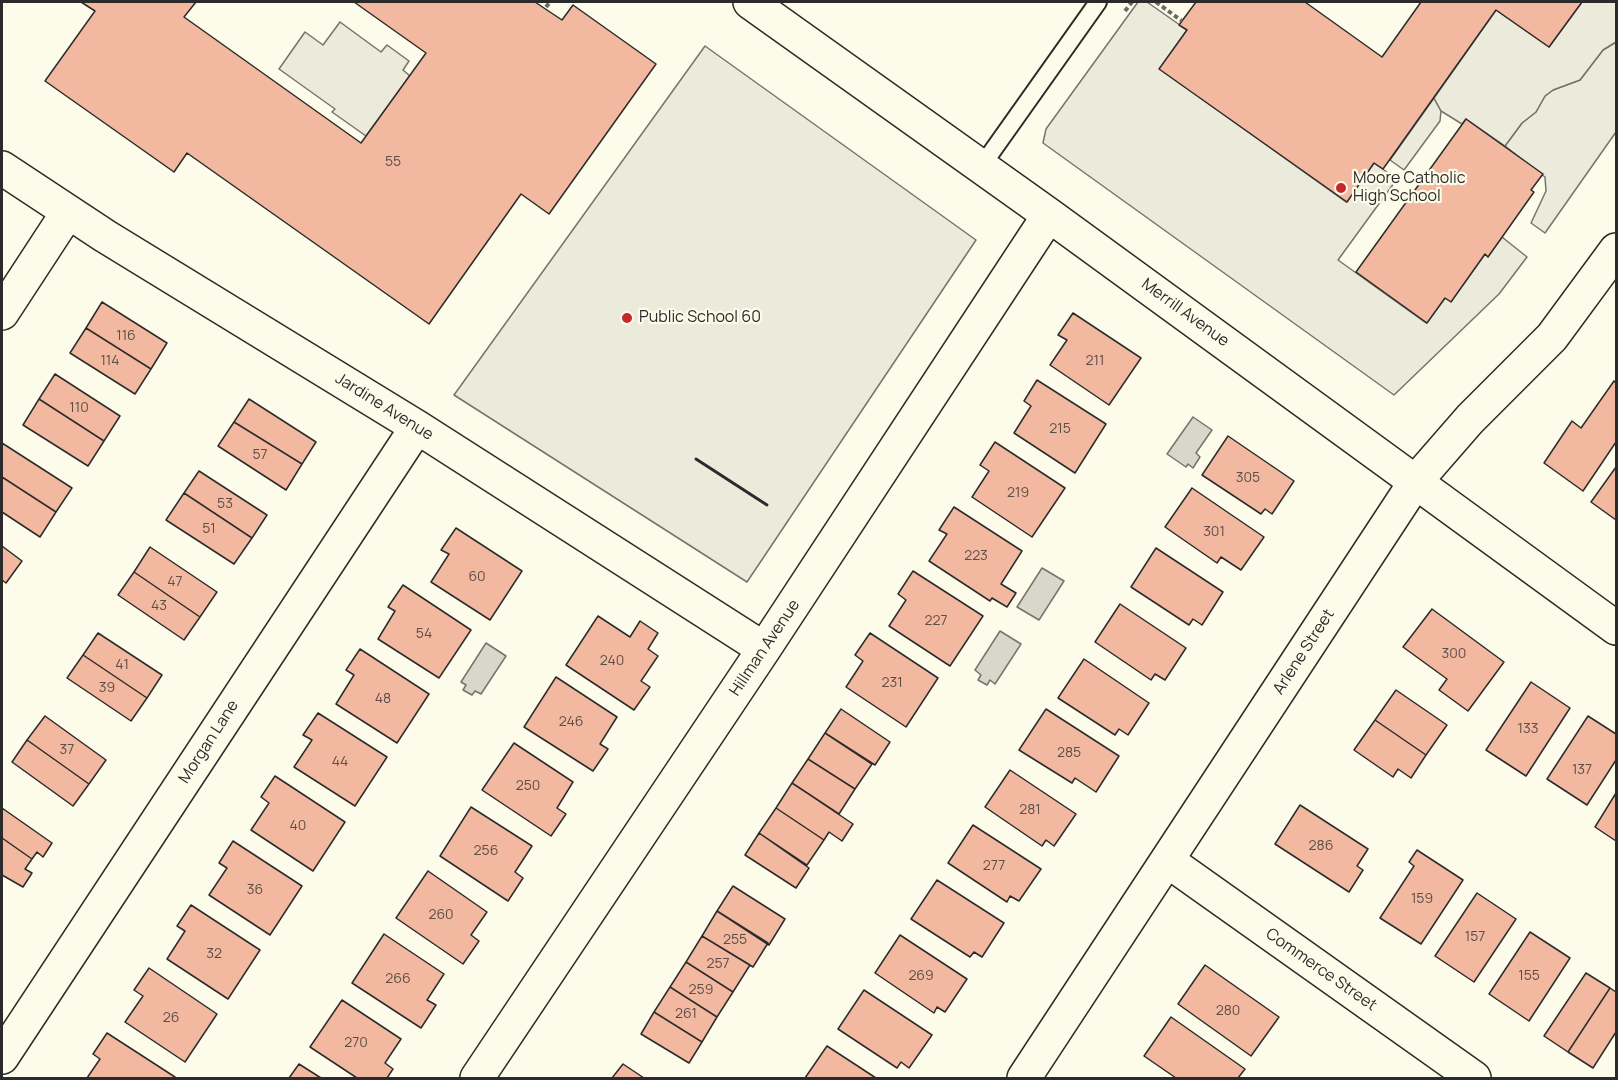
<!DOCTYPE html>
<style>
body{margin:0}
#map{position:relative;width:1618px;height:1080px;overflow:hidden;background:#fdfbea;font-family:Manrope,sans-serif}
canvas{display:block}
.frame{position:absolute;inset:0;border:3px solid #2b2b2b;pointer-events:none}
</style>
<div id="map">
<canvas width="1618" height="1080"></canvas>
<div class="frame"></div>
</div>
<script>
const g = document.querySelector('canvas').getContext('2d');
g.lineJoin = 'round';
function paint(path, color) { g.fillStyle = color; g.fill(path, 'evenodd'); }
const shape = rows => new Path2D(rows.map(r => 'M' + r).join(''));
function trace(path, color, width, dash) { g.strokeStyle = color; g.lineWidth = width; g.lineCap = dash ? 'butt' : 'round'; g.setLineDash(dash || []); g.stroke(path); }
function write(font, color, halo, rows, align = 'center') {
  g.font = font + ' Manrope,sans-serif'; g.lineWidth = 4.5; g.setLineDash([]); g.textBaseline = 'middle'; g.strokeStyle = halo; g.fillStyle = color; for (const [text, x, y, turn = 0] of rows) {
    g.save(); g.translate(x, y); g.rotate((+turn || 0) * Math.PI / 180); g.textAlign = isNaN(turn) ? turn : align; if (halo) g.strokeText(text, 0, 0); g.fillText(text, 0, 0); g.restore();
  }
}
const green = shape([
 [1138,2,1147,2,1187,30,1160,69,1346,202,1374,163,1397,179,1338,260,1426,323,1445,298,1451,301,1485,254,1488,256,1502,237,1527,257,1499,294,1394,395,1043,143,1046,129,1138,2],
 [340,22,381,52,387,45,409,61,403,70,410,76,366,136,332,112,335,109,279,69,305,32,323,45,340,22],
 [1616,42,1616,132,1545,233,1531,223,1546,191,1545,177,1505,146,1522,123,1536,112,1545,96,1553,90,1580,80,1603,50,1616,42],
 [705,46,976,240,747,582,454,395,705,46],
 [1434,98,1441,111,1440,121,1404,170,1390,160,1434,98]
]);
const parking = shape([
 [1582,2,1616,2,1616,42,1603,50,1580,80,1553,90,1545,96,1536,112,1522,123,1505,146,1466,119,1462,124,1441,111,1434,98,1496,10,1549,47,1582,2]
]);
const water = shape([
 [1193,417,1212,430,1196,453,1200,457,1193,468,1188,464,1186,467,1167,454,1193,417],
 [1042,568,1064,581,1039,620,1017,607,1042,568],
 [1000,631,1021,644,995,684,990,680,987,685,978,680,981,675,975,670,1000,631],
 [486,643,506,656,481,694,475,691,472,695,463,690,466,685,461,682,486,643]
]);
const building = shape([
 [81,2,196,2,184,17,361,143,426,53,354,2,535,2,562,20,573,5,656,64,549,214,521,194,429,324,187,153,174,172,45,81,95,11,81,2],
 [1196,2,1305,2,1382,57,1421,2,1582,2,1549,47,1496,10,1383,169,1374,163,1347,202,1159,69,1187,30,1179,25,1196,2],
 [1466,119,1543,174,1531,190,1534,192,1488,257,1485,254,1451,302,1445,298,1427,323,1356,272,1466,119],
 [102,302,167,343,151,369,86,328,102,302],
 [1073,313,1141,358,1109,405,1050,365,1067,340,1058,335,1073,313],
 [86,328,151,369,135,394,70,353,86,328],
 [55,374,120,416,104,441,39,399,55,374],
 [1037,380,1106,424,1075,473,1014,433,1031,406,1024,401,1037,380],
 [1614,381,1616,383,1616,442,1583,491,1544,463,1572,421,1581,428,1614,381],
 [39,399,104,441,88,466,23,425,39,399],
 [249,399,316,442,302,464,234,422,249,399],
 [234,422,302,464,286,490,218,446,234,422],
 [1228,436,1294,481,1272,514,1265,509,1261,514,1202,475,1228,436],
 [995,442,1065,488,1032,537,972,497,989,471,980,465,995,442],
 [2,443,72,488,56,512,2,477,2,443],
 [1616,467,1616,520,1591,502,1616,467],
 [199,471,267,515,252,538,184,493,199,471],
 [2,477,56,512,40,537,2,512,2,477],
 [1192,488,1264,537,1241,570,1221,557,1217,563,1165,527,1192,488],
 [184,493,252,538,234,564,166,520,184,493],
 [954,507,1022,551,1001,584,1016,593,1007,607,992,598,990,601,929,561,947,534,939,530,954,507],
 [456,528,522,571,490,620,431,582,449,554,441,550,456,528],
 [2,546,22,561,6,583,2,580,2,546],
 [150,547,217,592,200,617,134,572,150,547],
 [1156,548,1223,592,1202,625,1193,619,1189,625,1131,587,1156,548],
 [913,571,983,616,950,666,889,626,906,600,898,594,913,571],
 [134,572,200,617,184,640,118,595,134,572],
 [403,585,471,630,439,678,378,639,395,611,388,607,403,585],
 [1120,604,1186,648,1165,680,1155,674,1151,680,1095,642,1120,604],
 [1432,609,1504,662,1468,711,1439,690,1447,679,1403,647,1432,609],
 [598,616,630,637,640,621,658,633,648,649,658,656,641,681,650,687,634,710,566,665,598,616],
 [98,633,162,675,147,698,83,655,98,633],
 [870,633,938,678,906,727,846,687,863,661,855,655,870,633],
 [360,649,429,694,397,743,336,704,354,675,346,670,360,649],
 [83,655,147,698,131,721,67,678,83,655],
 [1084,659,1149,703,1128,735,1119,729,1115,735,1058,698,1084,659],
 [556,677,617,717,600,744,608,749,593,771,524,727,556,677],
 [1531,682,1570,708,1526,776,1486,750,1531,682],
 [1396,690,1447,725,1426,755,1375,720,1396,690],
 [841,709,890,742,875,765,825,733,841,709],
 [1046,709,1119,756,1096,792,1075,778,1072,783,1019,750,1046,709],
 [318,713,387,757,355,806,294,767,312,740,303,735,318,713],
 [45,716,106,760,89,784,27,740,45,716],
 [1588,716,1616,734,1616,760,1587,805,1547,779,1588,716],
 [1375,720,1426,755,1411,778,1398,769,1393,777,1354,750,1375,720],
 [825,733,872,764,855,789,808,759,825,733],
 [27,740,89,784,73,806,12,762,27,740],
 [514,743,573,782,557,808,566,814,551,836,482,790,514,743],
 [808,759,855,789,839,814,792,783,808,759],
 [1010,770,1076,814,1054,846,1046,840,1042,846,985,807,1010,770],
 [275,776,345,822,313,871,251,830,269,803,261,797,275,776],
 [792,783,853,824,842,841,829,832,824,840,776,808,792,783],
 [1616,793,1616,841,1595,827,1616,793],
 [1300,805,1368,849,1357,866,1363,870,1349,892,1275,844,1300,805],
 [471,807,532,846,515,872,523,878,508,901,440,856,471,807],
 [2,808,52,843,43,857,37,852,32,859,2,838,2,808],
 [776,808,824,840,807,865,759,833,776,808],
 [973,825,1041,869,1019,901,1010,896,1007,902,948,863,973,825],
 [759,833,809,868,796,888,745,855,759,833],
 [2,838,32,859,25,869,32,873,23,887,2,875,2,838],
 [233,841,302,886,270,935,209,895,227,868,219,863,233,841],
 [1417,850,1463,880,1421,944,1380,918,1414,866,1409,862,1417,850],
 [428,871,487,912,471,935,479,941,463,964,396,918,428,871],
 [937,880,1004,923,982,957,974,952,970,957,911,919,937,880],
 [733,886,785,919,769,945,717,911,733,886],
 [1477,893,1516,919,1474,982,1435,956,1477,893],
 [191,905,260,950,228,999,167,959,185,931,177,926,191,905],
 [717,911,768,943,753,967,702,936,717,911],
 [1530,932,1570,958,1529,1021,1489,994,1530,932],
 [384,934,444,974,427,1000,436,1005,421,1028,352,983,384,934],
 [900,935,967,979,945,1012,937,1007,934,1013,875,973,900,935],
 [702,936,750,965,733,992,686,962,702,936],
 [686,962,733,992,717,1017,670,987,686,962],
 [1205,965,1279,1017,1251,1056,1178,1004,1205,965],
 [149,968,217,1014,185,1062,125,1022,143,996,134,990,149,968],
 [1586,973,1610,988,1568,1052,1544,1036,1586,973],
 [670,987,717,1017,702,1042,654,1012,670,987],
 [1610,988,1616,992,1616,1032,1593,1068,1568,1052,1610,988],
 [864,990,932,1035,909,1068,901,1062,897,1068,838,1029,864,990],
 [342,1000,401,1039,385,1063,393,1069,387,1078,357,1078,310,1047,342,1000],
 [654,1012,702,1042,689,1063,641,1034,654,1012],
 [1171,1017,1245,1069,1238,1078,1176,1078,1144,1056,1171,1017],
 [107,1033,175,1077,174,1078,87,1078,100,1059,93,1054,107,1033],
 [827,1046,876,1078,805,1078,827,1046],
 [299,1064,321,1078,289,1078,299,1064],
 [623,1064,644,1078,612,1078,623,1064]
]);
const path = shape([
 [1156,2,1182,21],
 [546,7,550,2],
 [1125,11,1132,2]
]);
const service = shape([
 [981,167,1098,2]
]);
const minor = shape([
 [750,2,1049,215,1616,628],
 [2,168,105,236,417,427,764,649],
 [2,313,68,212],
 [1168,861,1474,1078],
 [2,1057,417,427],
 [477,1078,764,649,1049,215]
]);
const tertiary = shape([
 [1024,1078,1416,481,1470,419,1552,337,1616,250]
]);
const wall = shape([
 [696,459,767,505]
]);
const markers = [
 [1341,188,6,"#c62828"],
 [627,318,6,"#c62828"]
];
const numberNames = [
 ["55",393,162],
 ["116",126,336],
 ["114",110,361],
 ["211",1095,361],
 ["110",79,408],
 ["215",1060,429],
 ["57",260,455],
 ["305",1248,478],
 ["219",1018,493],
 ["53",225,504],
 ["51",209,529],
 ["301",1214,532],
 ["223",976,556],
 ["60",477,577],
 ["47",175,582],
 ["43",159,606],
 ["227",936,621],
 ["54",424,634],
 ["300",1454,654],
 ["240",612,661],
 ["41",122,665],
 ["231",892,683],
 ["39",107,688],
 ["48",383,699],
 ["246",571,722],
 ["133",1528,729],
 ["37",67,750],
 ["285",1069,753],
 ["44",340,762],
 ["137",1582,770],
 ["250",528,786],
 ["281",1030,810],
 ["40",298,826],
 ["286",1321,846],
 ["256",486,851],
 ["277",994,866],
 ["36",255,890],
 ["159",1422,899],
 ["260",441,915],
 ["157",1475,937],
 ["255",735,940],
 ["32",214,954],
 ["257",718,964],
 ["269",921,976],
 ["155",1529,976],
 ["266",398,979],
 ["259",701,990],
 ["280",1228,1011],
 ["261",686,1014],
 ["26",171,1018],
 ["270",356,1043]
];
const poiNames = [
 ["Moore Catholic",1353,179],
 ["High School",1353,197],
 ["Public School 60",639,318]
];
const streetNames = [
 ["Merrill Avenue",1185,313,36],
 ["Jardine Avenue",384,407,32],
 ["Hillman Avenue",765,648,-56],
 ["Arlene Street",1304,652,-57],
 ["Morgan Lane",209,742,-57],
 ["Commerce Street",1321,970,35]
];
paint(green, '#ecebdb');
trace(green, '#74746e', 1.5);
paint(parking, '#eceadb');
trace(parking, '#74746e', 1.5);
paint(water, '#d8d7c9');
trace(water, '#74746e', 1.5);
paint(building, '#f2b8a0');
trace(building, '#2b2b2b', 1.5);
trace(service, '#2b2b2b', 20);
trace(minor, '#2b2b2b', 36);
trace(tertiary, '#2b2b2b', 36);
trace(path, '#6a6964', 4, [4.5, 3]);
trace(service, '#fdfbea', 16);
trace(minor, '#fdfbea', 33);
trace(tertiary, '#fdfbea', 33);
trace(wall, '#2b2b2b', 3);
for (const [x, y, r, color] of markers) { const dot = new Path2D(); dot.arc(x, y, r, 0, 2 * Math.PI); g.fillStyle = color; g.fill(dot); trace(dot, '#fdfbea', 2); }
write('14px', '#5d4e48', null, numberNames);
write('16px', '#2b2b2b', '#fdfbea', poiNames, 'left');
write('16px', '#2b2b2b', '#fdfbea', streetNames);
</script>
